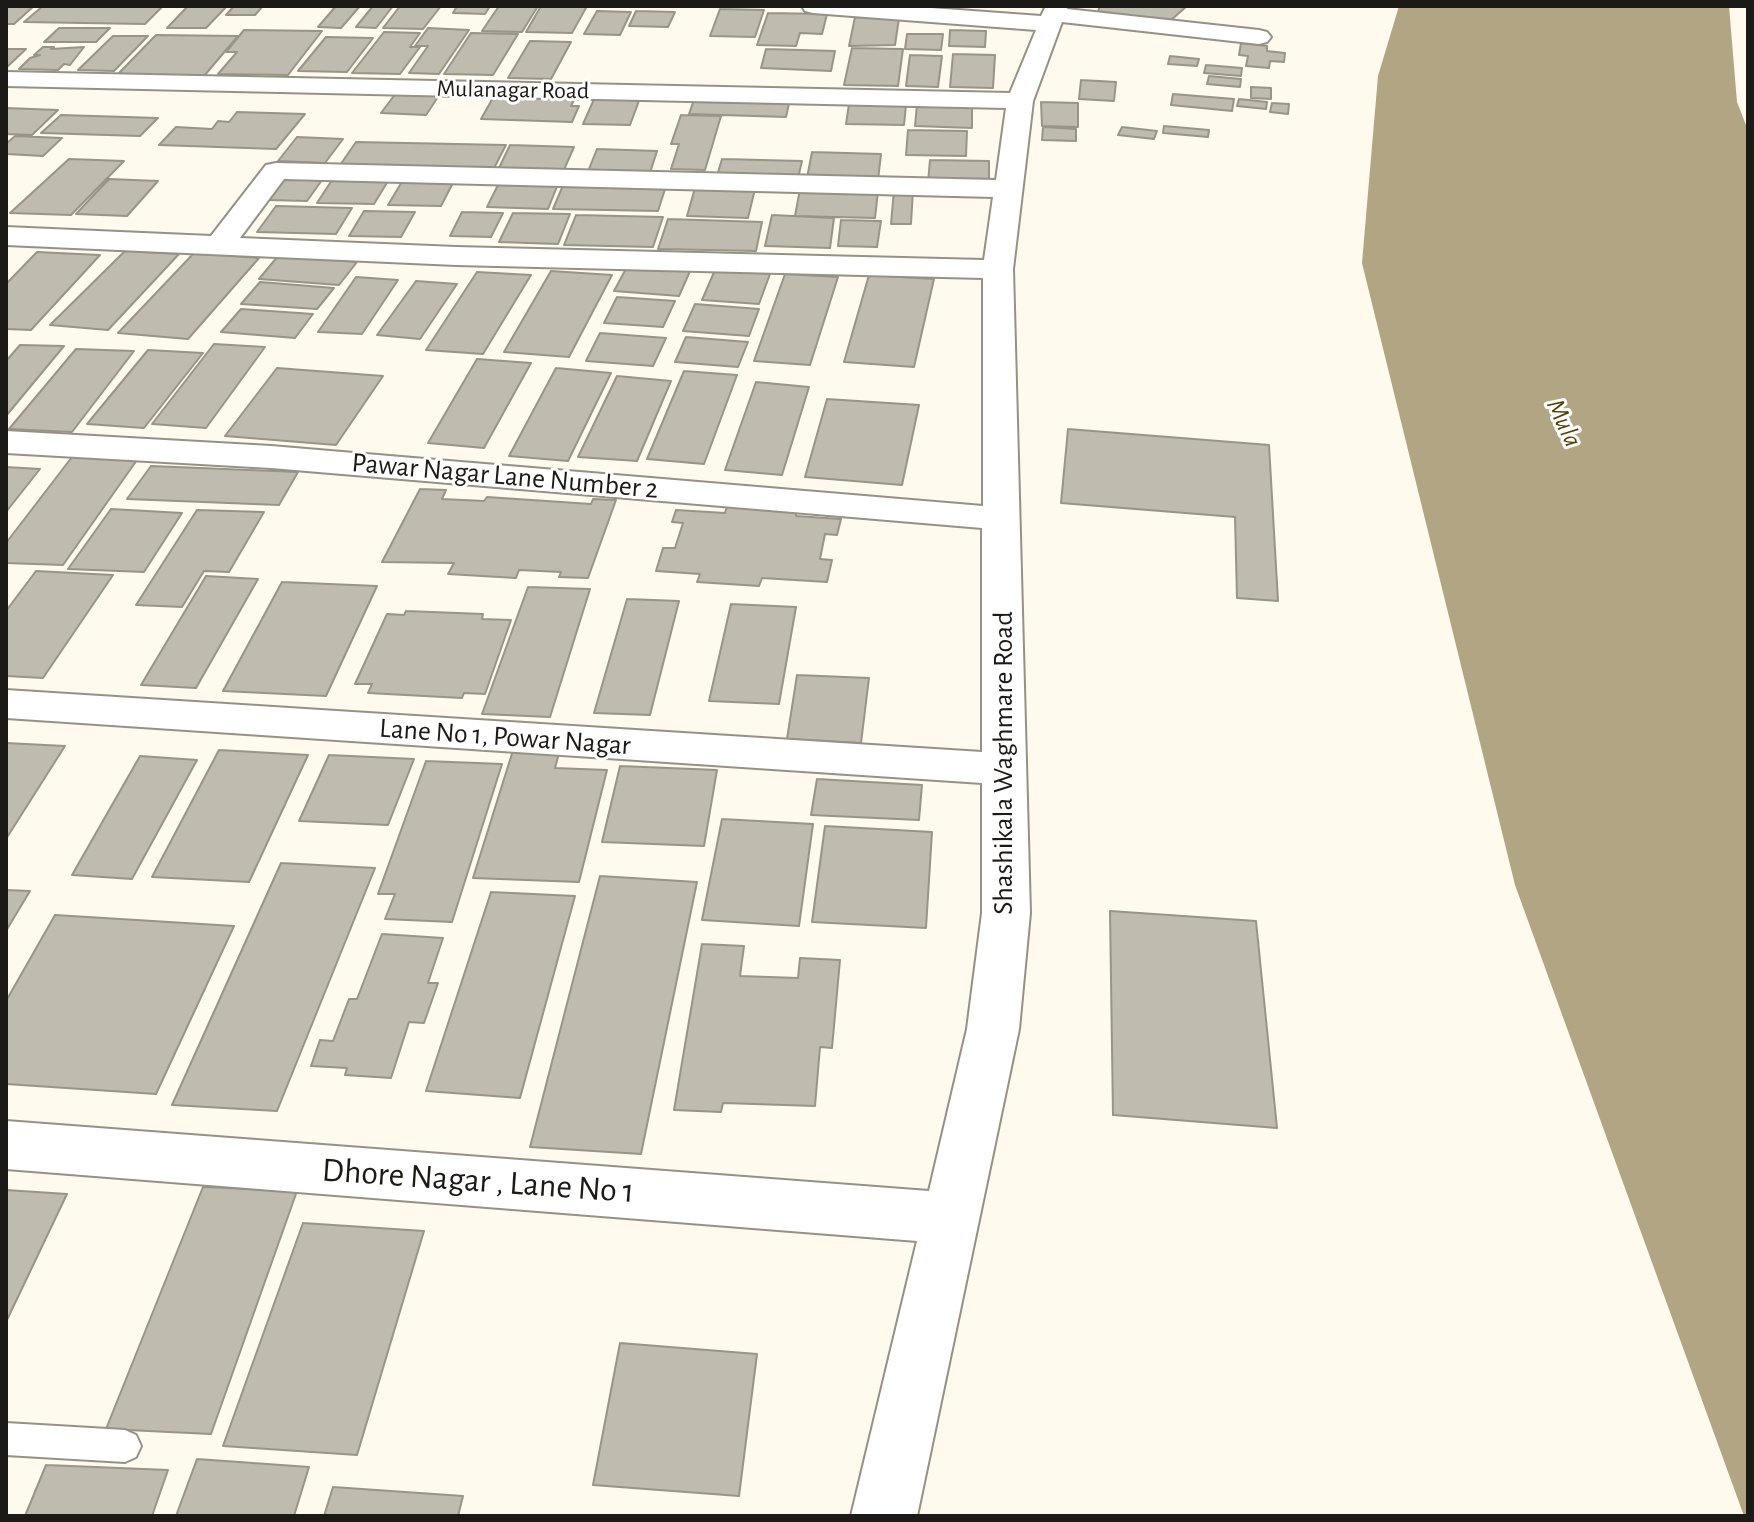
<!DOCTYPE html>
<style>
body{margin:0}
#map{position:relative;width:1754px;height:1522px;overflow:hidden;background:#fffaed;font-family:"Alegreya Sans",sans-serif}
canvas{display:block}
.frame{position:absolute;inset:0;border:8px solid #1c1a16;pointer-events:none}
</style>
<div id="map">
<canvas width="1754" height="1522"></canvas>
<div class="frame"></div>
</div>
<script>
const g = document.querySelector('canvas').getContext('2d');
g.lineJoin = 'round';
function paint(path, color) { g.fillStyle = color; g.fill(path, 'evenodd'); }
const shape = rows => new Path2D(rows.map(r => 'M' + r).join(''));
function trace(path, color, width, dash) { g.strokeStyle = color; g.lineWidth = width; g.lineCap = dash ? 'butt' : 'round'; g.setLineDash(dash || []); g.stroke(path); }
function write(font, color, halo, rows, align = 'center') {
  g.font = font + ' "Alegreya Sans",sans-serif'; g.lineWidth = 6; g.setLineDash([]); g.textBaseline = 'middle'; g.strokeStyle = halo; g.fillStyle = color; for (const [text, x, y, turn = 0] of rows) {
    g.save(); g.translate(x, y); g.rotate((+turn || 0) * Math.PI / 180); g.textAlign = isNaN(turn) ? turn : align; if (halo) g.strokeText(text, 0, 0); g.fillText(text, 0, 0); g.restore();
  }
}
const water = shape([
 [1399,6,1729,6,1737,102,1748,130,1748,1516,1744,1516,1515,885,1362,263,1378,76]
]);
const building = shape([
 [6,6,34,6,14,24,6,24,6,6],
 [43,6,163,6,145,24,24,22,43,6],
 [188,6,227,6,206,28,167,28,188,6],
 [234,6,263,6,255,15,226,15,234,6],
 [336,6,360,6,341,28,318,27,336,6],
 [373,6,393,6,376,28,356,27,373,6],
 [400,6,441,6,423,29,383,28,400,6],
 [457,6,490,6,485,14,453,13,457,6],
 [499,6,538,6,522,32,482,31,499,6],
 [541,6,587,6,572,33,526,32,541,6],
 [1100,6,1187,6,1170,21,1097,14,1100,6],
 [720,9,764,10,755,37,710,36,720,9],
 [597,11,631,12,620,35,584,34,597,11],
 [636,11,675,12,668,27,629,26,636,11],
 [768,13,827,14,822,34,800,33,796,46,757,45,768,13],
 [855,17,899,18,895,45,849,46,855,17],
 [59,28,110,28,96,42,44,42,59,28],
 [428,28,469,30,439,74,409,73,428,46,415,46,428,28],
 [244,30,322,31,288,75,218,74,237,52,226,52,244,30],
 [950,30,986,31,985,47,949,46,950,30],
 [384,32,420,33,410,47,420,47,400,74,352,73,384,32],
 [471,33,518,34,493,75,444,74,471,33],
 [907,34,943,34,941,50,905,49,907,34],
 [156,35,238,36,204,76,118,74,156,35],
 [113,36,148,36,114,71,78,70,113,36],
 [326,37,373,38,347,72,298,71,326,37],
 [530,41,571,42,551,79,508,78,530,41],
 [1241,43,1267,46,1267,51,1285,53,1284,62,1270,61,1269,68,1246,66,1248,56,1239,55,1241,43],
 [43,47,54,47,51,49,84,47,70,65,64,64,58,70,19,69,30,58,40,55,34,55,43,47],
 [852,48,903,49,898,86,844,85,852,48],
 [6,49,26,49,6,68,6,49],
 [766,49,835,51,831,71,761,68,766,49],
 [953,54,995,55,993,88,950,87,953,54],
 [910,55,942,56,938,87,906,86,910,55],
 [1170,56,1199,59,1197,66,1168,64,1170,56],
 [1206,65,1242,68,1241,76,1204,73,1206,65],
 [1209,76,1241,79,1240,87,1207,84,1209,76],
 [1081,80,1116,82,1114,101,1079,99,1081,80],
 [1251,87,1271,88,1271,99,1251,98,1251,87],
 [399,89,442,91,426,115,381,113,399,89],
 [1173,94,1234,99,1232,111,1171,105,1173,94],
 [494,96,575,98,571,106,579,106,572,122,481,119,494,96],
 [595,97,640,98,630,125,583,124,595,97],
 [695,97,790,99,786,117,689,114,695,97],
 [1239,99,1267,102,1266,109,1237,106,1239,99],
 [1041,102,1078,103,1078,127,1042,126,1041,102],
 [1272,103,1289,104,1288,114,1270,112,1272,103],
 [849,104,906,105,904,125,846,124,849,104],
 [917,104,972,105,972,128,915,126,917,104],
 [6,109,6,108,58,110,32,135,6,134,6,109],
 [237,112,305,114,276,149,159,145,176,127,212,129,218,121,229,122,237,112],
 [61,115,158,118,140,136,41,133,61,115],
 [681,115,721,116,705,170,671,169,679,144,671,144,681,115],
 [1164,126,1209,130,1208,137,1163,133,1164,126],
 [1043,127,1076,129,1076,141,1042,140,1043,127],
 [1122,127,1157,131,1154,139,1118,135,1122,127],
 [908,130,967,131,966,156,906,155,908,130],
 [15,136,62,138,43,156,6,154,6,144,15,136],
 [297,137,343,139,325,163,278,161,297,137],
 [356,142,506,145,492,172,338,168,356,142],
 [510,145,574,147,563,172,498,170,510,145],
 [597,149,657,151,649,176,587,174,597,149],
 [812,152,881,154,878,180,807,178,812,152],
 [69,159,124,161,71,215,10,213,69,159],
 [722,159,802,161,798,178,717,176,722,159],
 [930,160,989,161,989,184,928,182,930,160],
 [109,179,158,181,127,216,76,214,109,179],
 [284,179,322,180,307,201,268,200,284,179],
 [332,180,388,181,374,204,317,203,332,180],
 [403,180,454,181,441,206,388,205,403,180],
 [499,183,558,184,548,209,487,207,499,183],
 [564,183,666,186,658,211,553,209,564,183],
 [695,188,755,189,748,218,687,216,695,188],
 [800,189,878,191,875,218,795,216,800,189],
 [894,190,913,190,911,224,891,224,894,190],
 [276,206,352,208,336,234,257,232,276,206],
 [364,211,415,212,401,237,349,236,364,211],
 [462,212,503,213,491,237,450,236,462,212],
 [513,213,570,214,558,244,499,242,513,213],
 [576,215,663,217,653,247,564,245,576,215],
 [772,215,834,218,830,248,765,246,772,215],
 [668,219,762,222,756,251,658,249,668,219],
 [841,220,881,221,877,247,838,246,841,220],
 [125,251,179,254,108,330,50,325,125,251],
 [37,252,100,255,31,330,6,329,6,284,37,252],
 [194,253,259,258,188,339,118,333,194,253],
 [278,256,357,262,339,285,259,279,278,256],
 [628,265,691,269,679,296,614,291,628,265],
 [715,270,770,274,759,304,702,300,715,270],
 [551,271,612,275,569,357,504,352,551,271],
 [477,272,531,275,483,354,426,350,477,272],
 [785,274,838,277,810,365,754,361,785,274],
 [869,275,934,279,914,367,844,362,869,275],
 [356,277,398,280,362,334,318,332,356,277],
 [416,281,457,284,420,339,377,335,416,281],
 [260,282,334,288,317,309,241,304,260,282],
 [617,297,675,301,663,327,604,323,617,297],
 [695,304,759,309,749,336,683,331,695,304],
 [241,309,313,314,295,338,221,332,241,309],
 [600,333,666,338,653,366,586,361,600,333],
 [686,337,748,342,738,367,675,362,686,337],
 [214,344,265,347,206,428,152,424,214,344],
 [20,345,64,346,6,416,6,361,20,345],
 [76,349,134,351,72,432,9,429,76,349],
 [148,350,203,353,144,428,87,424,148,350],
 [477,359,531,363,484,448,428,443,477,359],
 [277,368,383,376,336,445,225,436,277,368],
 [556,368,611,373,568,461,509,456,556,368],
 [684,371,737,375,704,464,647,459,684,371],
 [617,376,671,381,637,461,578,457,617,376],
 [756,382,809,387,782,475,725,470,756,382],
 [827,399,919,405,902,485,805,477,827,399],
 [1068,429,1269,445,1278,601,1237,598,1235,517,1061,503,1068,429],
 [72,457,137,460,63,565,6,563,6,543,72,457],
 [151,466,298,472,279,505,127,499,151,466],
 [6,467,40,469,6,512,6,467],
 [420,489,446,490,442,499,484,501,487,497,591,504,593,499,616,500,588,578,559,577,561,572,519,570,516,578,448,574,454,563,382,562,420,489],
 [727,506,797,511,796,516,841,519,837,535,825,534,820,559,832,560,827,582,762,578,759,586,697,582,700,574,656,571,663,548,675,548,683,523,672,522,676,510,725,513,727,506],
 [111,509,182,513,144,572,68,569,111,509],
 [197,510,264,512,229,572,204,571,182,607,136,605,197,510],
 [36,571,113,575,43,678,6,676,6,611,36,571],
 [206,576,258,579,196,688,141,685,206,576],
 [282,582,377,586,326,696,223,691,282,582],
 [528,587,590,589,550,717,482,714,528,587],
 [627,599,679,601,650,715,594,713,627,599],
 [731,604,796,607,779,704,709,701,731,604],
 [406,611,483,614,482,619,511,620,485,694,464,693,462,698,368,693,372,684,355,684,387,614,404,615,406,611],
 [797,675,869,678,861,743,787,739,797,675],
 [6,743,65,746,6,839,6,743],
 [515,744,561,746,555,768,607,770,579,882,473,878,515,744],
 [219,750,308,755,249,882,152,877,219,750],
 [329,755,414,759,388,825,299,821,329,755],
 [140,756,197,760,132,879,72,875,140,756],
 [426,761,502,764,452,922,385,919,395,894,378,894,426,761],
 [620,766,717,770,704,846,602,842,620,766],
 [817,779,922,785,919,820,811,815,817,779],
 [722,819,813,824,799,926,702,920,722,819],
 [825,826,932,832,926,928,812,922,825,826],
 [281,863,375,868,277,1111,172,1105,281,863],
 [600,876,697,882,641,1154,530,1147,600,876],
 [6,890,30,891,6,931,6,890],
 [491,892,575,896,520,1098,426,1091,491,892],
 [1110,911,1256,921,1277,1128,1113,1115,1110,911],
 [55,915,234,926,156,1094,6,1084,6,1001,55,915],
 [382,934,443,938,428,983,438,983,424,1023,409,1022,391,1078,345,1075,347,1068,311,1066,320,1040,333,1041,349,999,357,999,382,934],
 [702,944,744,946,740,976,798,978,800,958,840,960,832,1048,820,1047,815,1106,723,1103,721,1112,674,1110,702,944],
 [203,1187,297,1191,211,1434,106,1429,203,1187],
 [6,1190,67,1194,6,1322,6,1190],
 [303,1223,424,1231,357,1455,223,1446,303,1223],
 [620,1343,757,1354,739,1496,593,1485,620,1343],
 [197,1459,309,1467,294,1516,176,1516,197,1459],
 [46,1465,168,1470,152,1516,25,1516,46,1465],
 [333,1487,463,1496,458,1516,324,1516,333,1487]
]);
const lane = shape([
 [6,1423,125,1430,136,1435,141,1446,136,1457,125,1462,6,1455,6,1423]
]);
const street = shape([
 [802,6,904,6,1041,16,1046,6,1068,6,1067,9,1259,30,1267,32,1271,37,1267,42,1259,44,1062,22,1033,101,1013,269,1030,913,1019,1029,917,1516,851,1516,917,1241,6,1169,6,1121,929,1191,967,1029,982,913,982,783,6,718,6,690,982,752,982,528,271,468,6,453,6,431,271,446,983,506,983,278,456,265,6,245,6,227,211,236,266,165,276,163,996,180,1006,108,6,86,6,72,1010,93,1036,30,813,13,805,11,802,6],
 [284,179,993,197,984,260,456,247,240,238,284,179]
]);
const farStreetnames = [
 ["Mulanagar Road",513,90,1]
];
const farWaternames = [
 ["Mula",1564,423,65]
];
const streetNames = [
 ["Pawar Nagar Lane Number 2",505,476,5],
 ["Lane No 1, Powar Nagar",505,737,4],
 ["Shashikala Waghmare Road",1004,763,-90]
];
const nearStreetnames = [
 ["Dhore Nagar , Lane No 1",478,1181,4]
];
paint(water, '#b2a584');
paint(building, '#bfbbaf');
trace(building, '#989488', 2);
trace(lane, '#969186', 4);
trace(street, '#969186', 4);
paint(lane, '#fff');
paint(street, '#fff');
write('24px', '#1c1a16', '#fff', farStreetnames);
write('italic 26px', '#523f00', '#fff', farWaternames);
write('28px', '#1c1a16', '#fff', streetNames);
write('34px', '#1c1a16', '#fff', nearStreetnames);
</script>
